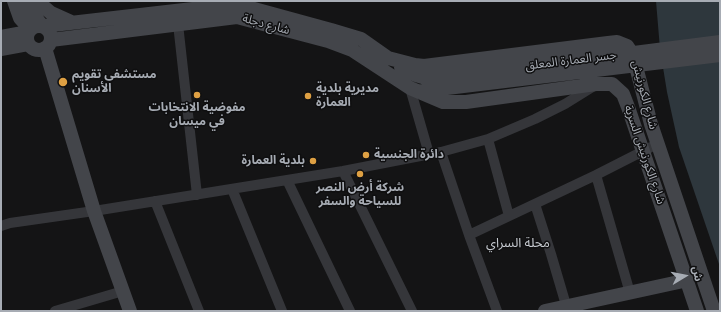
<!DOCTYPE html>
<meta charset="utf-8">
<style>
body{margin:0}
#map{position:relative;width:721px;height:312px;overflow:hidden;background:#141415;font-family:Roboto,"Noto Sans Arabic",sans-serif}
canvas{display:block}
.frame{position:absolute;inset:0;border:2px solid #a7acb4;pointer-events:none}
.north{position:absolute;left:665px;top:256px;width:40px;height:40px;-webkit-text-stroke:3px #0f0f10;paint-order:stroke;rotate:80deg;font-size:11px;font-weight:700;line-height:16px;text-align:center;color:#a7acb4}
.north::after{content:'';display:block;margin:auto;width:14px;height:18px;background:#a7acb4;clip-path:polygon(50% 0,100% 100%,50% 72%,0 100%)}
</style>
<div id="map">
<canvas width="721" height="312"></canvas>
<div class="frame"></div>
<div class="north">ش</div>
</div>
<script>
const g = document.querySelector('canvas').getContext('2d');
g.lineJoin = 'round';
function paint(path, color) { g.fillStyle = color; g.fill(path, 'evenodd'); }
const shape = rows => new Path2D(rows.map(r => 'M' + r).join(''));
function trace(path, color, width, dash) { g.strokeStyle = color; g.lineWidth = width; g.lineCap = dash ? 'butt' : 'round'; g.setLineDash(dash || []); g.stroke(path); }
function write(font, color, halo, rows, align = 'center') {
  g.font = font + ' Roboto,"Noto Sans Arabic",sans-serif'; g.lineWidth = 3; g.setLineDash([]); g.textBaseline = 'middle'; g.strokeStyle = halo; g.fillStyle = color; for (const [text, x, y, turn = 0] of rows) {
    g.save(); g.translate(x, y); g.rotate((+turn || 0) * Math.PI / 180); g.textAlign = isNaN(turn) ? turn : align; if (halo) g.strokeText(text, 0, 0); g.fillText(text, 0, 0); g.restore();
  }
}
const water = shape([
 [656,1,720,1,720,267,679,147,667,92,660,49]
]);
const street = shape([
 [178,24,197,195],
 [410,88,429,154],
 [488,139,509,216],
 [441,152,469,235,497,311],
 [343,171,412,311],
 [596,175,630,293],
 [287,180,350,311],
 [232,189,282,311],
 [155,201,199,311],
 [535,204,551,254,566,305],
 [1,226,10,223,94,211,343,171,441,152,488,139,535,119,565,104,594,86],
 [469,235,596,175,657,144],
 [55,311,123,291]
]);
const secondary = shape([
 [14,1,20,18,30,29],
 [25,1,41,25],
 [37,1,51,13,71,22],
 '27 38a12 12 0 1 1 24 0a12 12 0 1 1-24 0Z',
 [44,26,236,4,331,30,361,39,388,58,415,65,424,66,608,43,617,42,627,46,633,55,651,124,714,311],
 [1,37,28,32],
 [51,40,237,17,328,41,352,50,410,88,443,102,466,102,596,84,612,84,623,94,628,107,697,311],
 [45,48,94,211,130,311],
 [1,49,28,44],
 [401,67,416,75,426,78,438,78,720,42],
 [419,92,430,89,447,88,720,55],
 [545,311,688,280]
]);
const markers = [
 [63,82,5,"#dea043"],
 [197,95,4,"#dea043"],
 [308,96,4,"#dea043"],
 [366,155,4,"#dea043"],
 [313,161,4,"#dea043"],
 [360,174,4,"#dea043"]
];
const streetNames = [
 ["شارع دجلة",266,25,15],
 ["جسر العمارة المعلق",571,61,-7],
 ["شارع الكورنيش",644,95,75],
 ["شارع الكورنيش السرية",644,155,71]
];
const poiNames = [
 ["مستشفى تقويم",72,75],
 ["الأسنان",72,89],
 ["مديرية بلدية",316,89],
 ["العمارة",316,103],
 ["مفوضية الانتخابات",197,108,"center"],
 ["في ميسان",197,122,"center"],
 ["دائرة الجنسية",374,155],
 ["بلدية العمارة",305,161,"right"],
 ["شركة أرض النصر",360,188,"center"],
 ["للسياحة والسفر",360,202,"center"]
];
const neighbourhoodNames = [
 ["محلة السراي",518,244]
];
paint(water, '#2e373d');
trace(street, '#35363a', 10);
trace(secondary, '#43454a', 14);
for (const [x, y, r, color] of markers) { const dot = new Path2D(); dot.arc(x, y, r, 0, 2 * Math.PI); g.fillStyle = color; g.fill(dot); trace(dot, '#0f0f10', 1.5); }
write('12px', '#a7acb4', '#0f0f10', streetNames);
write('bold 12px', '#a7acb4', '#0f0f10', poiNames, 'left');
write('13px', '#c7cbd1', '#0f0f10', neighbourhoodNames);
</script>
